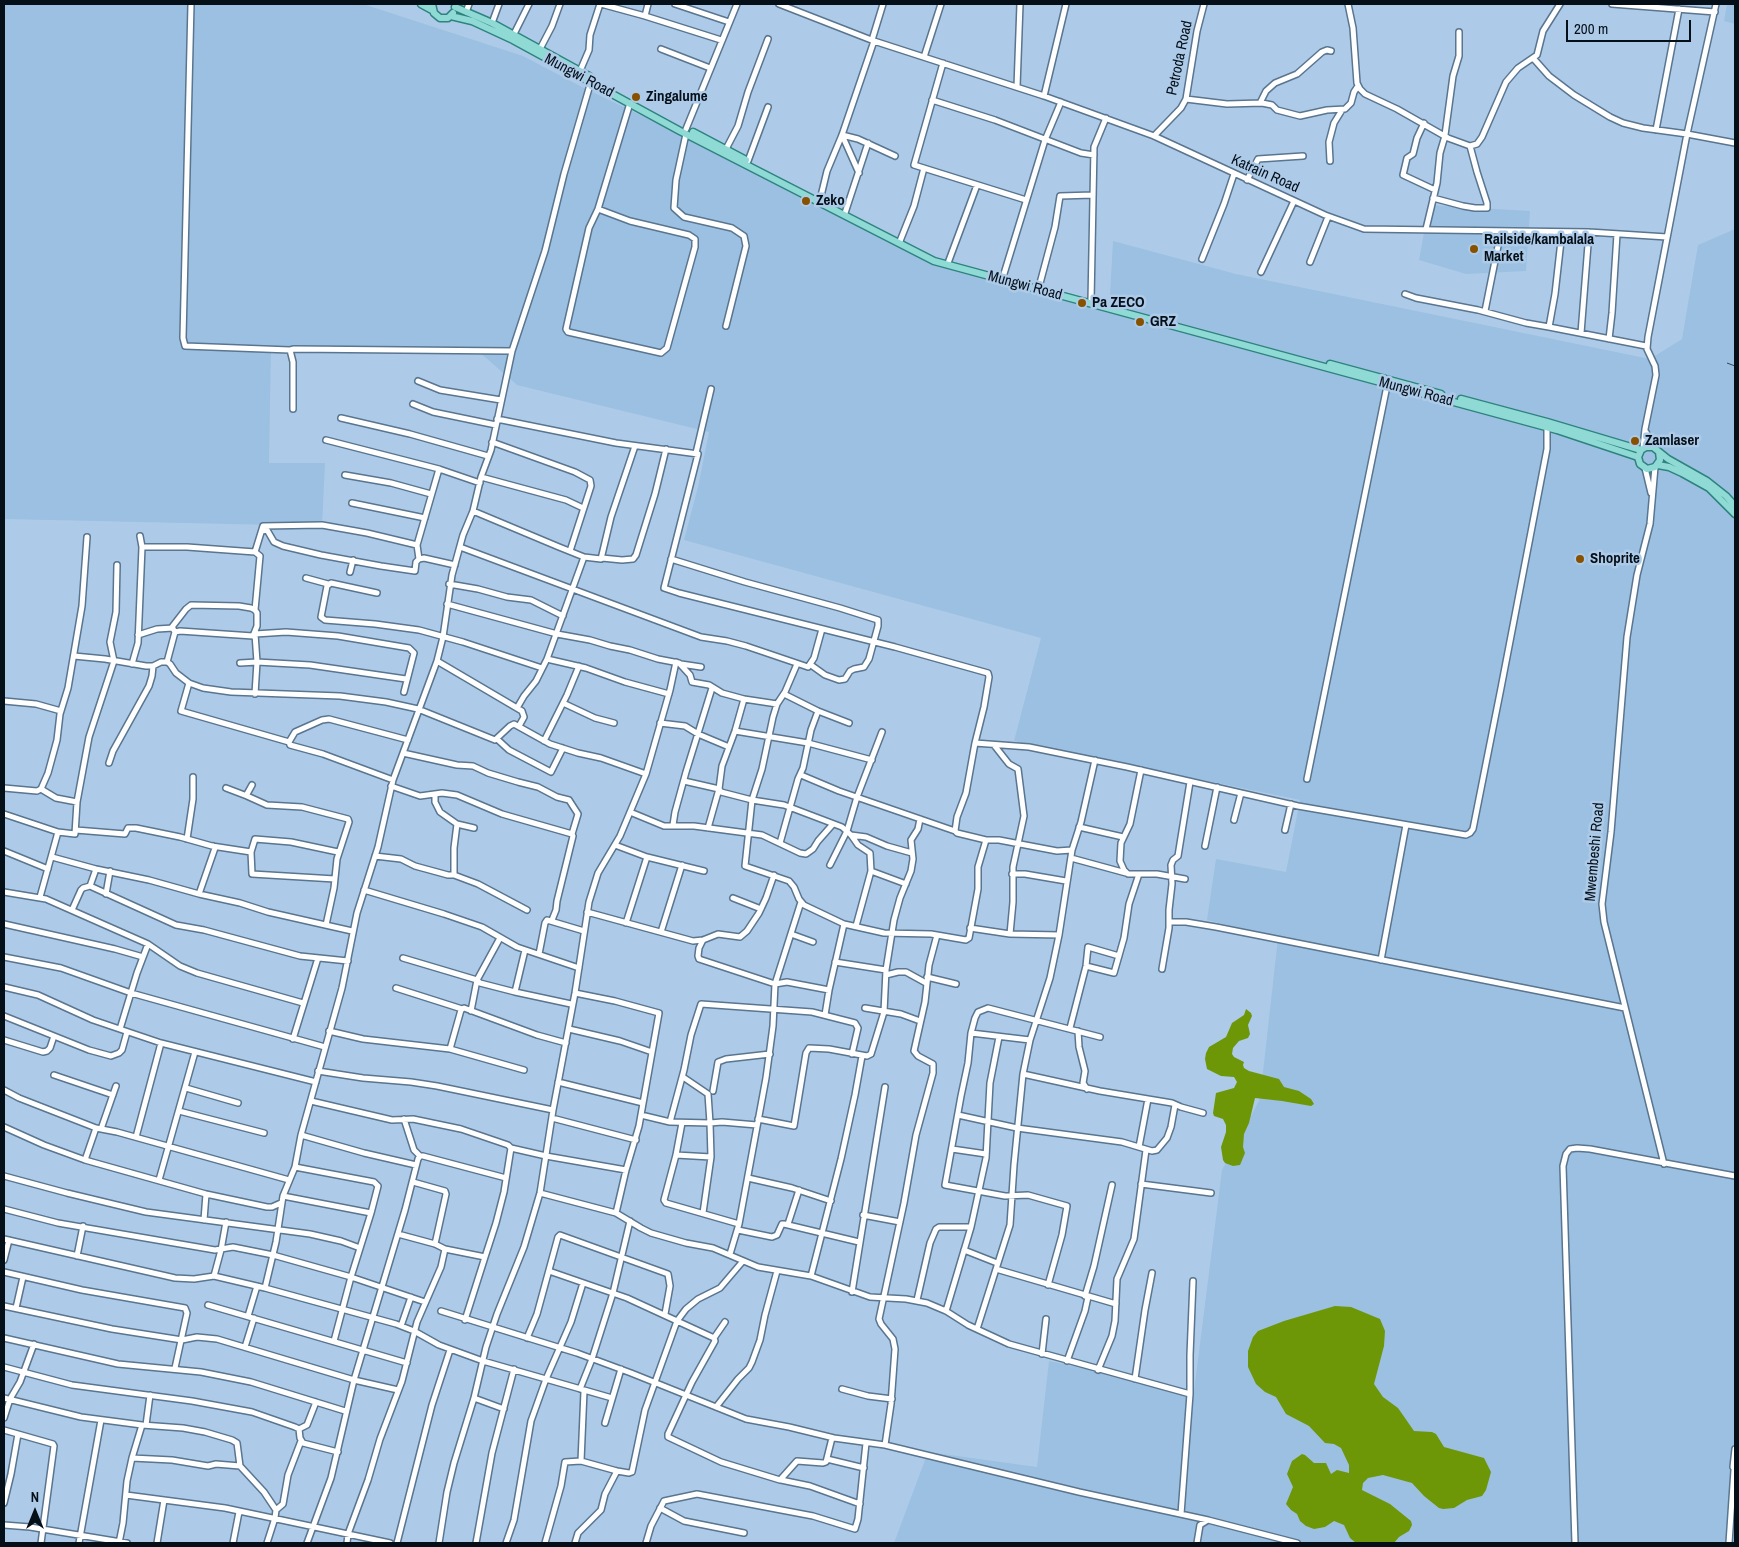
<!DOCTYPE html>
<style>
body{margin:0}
#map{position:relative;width:1739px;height:1547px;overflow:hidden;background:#adcbe8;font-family:"Archivo Narrow",sans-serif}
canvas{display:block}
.frame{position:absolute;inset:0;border:5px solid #050f18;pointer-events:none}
.north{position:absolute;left:10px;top:1487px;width:50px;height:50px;-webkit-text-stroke:4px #adcbe8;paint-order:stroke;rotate:0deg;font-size:14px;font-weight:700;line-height:20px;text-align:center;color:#050f18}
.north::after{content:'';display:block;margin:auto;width:18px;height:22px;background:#050f18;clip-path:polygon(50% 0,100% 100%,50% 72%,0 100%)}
.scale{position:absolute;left:1566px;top:20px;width:125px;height:22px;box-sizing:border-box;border:2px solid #050f18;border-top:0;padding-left:6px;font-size:15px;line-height:18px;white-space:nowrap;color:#050f18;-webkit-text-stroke:4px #adcbe8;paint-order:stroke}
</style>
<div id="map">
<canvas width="1739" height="1547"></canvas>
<div class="frame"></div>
<div class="north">N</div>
<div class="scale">200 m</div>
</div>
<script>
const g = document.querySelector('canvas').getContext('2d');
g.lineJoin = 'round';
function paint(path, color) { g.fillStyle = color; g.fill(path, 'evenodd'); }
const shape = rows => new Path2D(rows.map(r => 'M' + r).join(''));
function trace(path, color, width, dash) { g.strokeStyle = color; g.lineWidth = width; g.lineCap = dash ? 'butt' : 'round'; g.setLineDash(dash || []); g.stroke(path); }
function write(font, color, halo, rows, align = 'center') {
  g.font = font + ' "Archivo Narrow",sans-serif'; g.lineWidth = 5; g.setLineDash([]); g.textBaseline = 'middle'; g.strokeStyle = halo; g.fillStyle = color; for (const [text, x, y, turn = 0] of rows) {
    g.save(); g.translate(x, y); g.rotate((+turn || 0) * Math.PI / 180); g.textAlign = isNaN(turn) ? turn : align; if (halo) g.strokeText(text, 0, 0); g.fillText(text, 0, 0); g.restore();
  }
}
const built = shape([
 [4,4,363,4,523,56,584,88,655,122,903,249,1109,313,1113,241,1236,274,1650,359,1682,339,1698,245,1735,229,1735,1543,894,1543,928,1452,1037,1467,1049,1361,1194,1391,1222,1170,1260,1099,1278,938,1207,920,1216,859,1286,872,1300,800,1014,741,1041,638,684,540,698,487,709,432,517,385,477,350,271,348,269,463,325,463,322,526,4,519],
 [1727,4,1735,4,1735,24,1724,21],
 [1429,205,1530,211,1526,271,1466,274,1419,260]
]);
const water = shape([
 [1246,1009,1251,1013,1252,1016,1248,1025,1250,1034,1248,1038,1239,1041,1233,1048,1232,1054,1234,1057,1244,1062,1243,1065,1244,1068,1249,1071,1279,1079,1284,1087,1299,1091,1311,1099,1314,1104,1311,1106,1282,1101,1255,1098,1249,1123,1244,1134,1243,1147,1245,1153,1240,1165,1233,1166,1225,1163,1223,1160,1221,1147,1226,1132,1226,1125,1223,1119,1214,1116,1213,1113,1216,1093,1234,1088,1237,1082,1234,1077,1221,1076,1207,1069,1205,1059,1206,1053,1209,1047,1226,1037,1232,1023,1244,1015],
 [1335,1306,1351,1307,1380,1319,1385,1331,1384,1346,1374,1384,1383,1397,1398,1408,1414,1431,1432,1432,1436,1434,1444,1447,1484,1458,1491,1472,1486,1490,1482,1496,1467,1500,1454,1508,1443,1509,1439,1508,1424,1496,1412,1483,1383,1475,1368,1478,1363,1483,1362,1490,1390,1504,1411,1521,1412,1525,1409,1531,1399,1537,1394,1543,1356,1543,1350,1538,1344,1525,1334,1521,1325,1527,1314,1529,1306,1526,1300,1521,1297,1514,1291,1510,1286,1504,1293,1487,1287,1474,1292,1461,1302,1454,1305,1455,1314,1463,1326,1463,1331,1474,1337,1470,1349,1473,1349,1465,1341,1448,1334,1444,1325,1443,1309,1426,1286,1414,1276,1397,1265,1392,1256,1384,1248,1367,1248,1351,1253,1337,1258,1331,1284,1321]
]);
const minor = shape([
 [191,4,183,338,185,346,290,350,294,349,512,351],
 [601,4,645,16],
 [648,4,645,16,721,40],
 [675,4,729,22],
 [779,4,874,41,1044,96,1154,136,1325,215,1364,229,1589,232,1667,237],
 [1348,4,1353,28,1357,83,1360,89,1365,94,1397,109,1448,138,1470,146,1477,144,1482,137,1506,82,1518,68,1537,55,1543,31,1560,4],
 [1612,4,1715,12],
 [466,12,469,4],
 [492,23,499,4],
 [514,34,529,4],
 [872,40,883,4],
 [540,49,552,26,560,4],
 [661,49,710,68],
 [924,57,941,4],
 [1533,58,1549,76,1574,95,1610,117,1623,123,1643,128,1687,134,1735,143],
 [943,63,914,165,1026,200],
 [580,71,589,50,590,35,600,4],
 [1017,87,1020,4],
 [1044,96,1066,4],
 [1186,99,1227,104,1262,103,1272,105,1277,110,1300,116,1327,110,1345,109,1351,103,1354,92,1358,86],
 [932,100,995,120,1081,153,1094,155],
 [1260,103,1266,91,1275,83,1297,74,1322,52,1327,50,1331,51],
 [1424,123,1417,138,1413,154,1407,158,1403,175,1435,190],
 [686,129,737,4],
 [1656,130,1679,9],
 [686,134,676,180,674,208,684,217,732,228,744,236,746,246,726,326],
 [842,135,858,139,895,156],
 [842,135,859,173],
 [1445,135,1453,76,1459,56,1459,32],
 [1154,136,1181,108,1186,99,1197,31,1204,4],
 [726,149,738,126,748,92,768,39],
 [748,161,768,107],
 [1330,161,1329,142,1334,123,1342,110],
 [1247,180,1258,159,1303,156],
 [1433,198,1463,206,1475,208,1487,208,1487,203,1477,172,1470,146],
 [820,200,827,171,842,135,874,41],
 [598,209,630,221,689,235,695,239,695,247,667,348,661,353,568,332,566,329,589,228,598,209,630,103],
 [845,213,868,143],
 [1426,229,1437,183,1440,153,1445,136],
 [900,241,914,206,924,168],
 [1202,259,1224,204,1234,174],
 [1310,262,1328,217],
 [948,263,977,185],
 [1261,272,1294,201],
 [1003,277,1045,140,1061,102],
 [1039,287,1055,227,1060,196,1093,195],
 [1405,294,1416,298,1478,310,1526,323,1549,327,1555,294,1562,232],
 [1091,301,1094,147,1106,118],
 [1485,311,1501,231],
 [1549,327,1646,346],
 [1581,333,1589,232],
 [1609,339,1612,313,1617,234],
 [290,350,293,362,293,409],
 [418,381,440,390,501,400],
 [413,404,433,412,496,425],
 [341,418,410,434,488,456],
 [497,419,616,443,698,454,664,588,679,593,895,647,988,673,989,677,984,707,975,743,966,793,957,817,955,831,957,833,986,840,999,840,1057,851,1072,850],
 [1646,432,1653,447],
 [326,440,439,469,480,483],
 [492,442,575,472,590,480,591,486,570,551],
 [1643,448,1645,429,1656,375,1655,366,1647,349,1648,337,1687,134,1716,4],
 [696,453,711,389],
 [1655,467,1650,524,1637,575,1627,637,1611,832,1602,904,1604,922,1664,1164],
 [1645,468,1651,493],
 [345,475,391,483,431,494],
 [481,477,566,500,583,508],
 [352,503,425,518],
 [473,511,559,547,584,557,601,559,611,517,635,446],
 [262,531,267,530,274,542,283,546,321,555,381,566,415,571,416,562,419,559,424,558,455,565],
 [142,547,187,547,255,552,260,556,255,610],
 [460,547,701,637,727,641,746,646,808,667,814,658,822,629],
 [255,552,263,526,322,525,367,533,417,545],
 [602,558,622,560,633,559,636,555,655,494,666,449],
 [419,559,417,545,439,469],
 [671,559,745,582,840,608,878,620,878,626,869,659,864,667,854,669,850,671,845,679,839,680,825,675,811,665],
 [350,572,353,560],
 [306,578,328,584],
 [449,584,478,589,507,597,531,600,563,616],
 [377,593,331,583,327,586,321,617,325,620,375,624,419,630,463,642,542,668],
 [447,604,557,634,590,640,610,646,630,650,658,659,679,663,690,675,692,682,709,685,722,693,744,699,777,704],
 [138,635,157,629,173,628],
 [74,656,105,659,146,666,153,666,161,662,167,662,170,664,176,673,189,683,203,688,231,692,340,696,386,702,418,709,495,740,510,726,514,724,550,744,578,753,601,758,646,774],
 [547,659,586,668,625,682,669,694],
 [437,661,522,711,524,717,519,726],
 [167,662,175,632,172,627,186,609,191,605,239,606,251,608,255,610,257,613,257,626,253,636,180,631,175,632],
 [240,663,257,662,310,665,406,679],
 [132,664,138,643,142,547,140,536],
 [681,664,701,667],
 [797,664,785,692,777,704,773,717,762,769,752,800,745,866,789,881,794,887,799,899,804,905,844,924,884,933,931,934,966,940,969,938,978,889,978,867,986,840],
 [189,683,181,711,289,742],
 [255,694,257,662,255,634,286,632,338,636,409,648,414,653,404,692],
 [784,694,818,711,849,723],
 [744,699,735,731,722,766,719,789,721,792,752,800,784,805,842,827,851,835,858,845,870,853,871,871,856,926],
 [4,701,36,704,61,711],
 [563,703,595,718,614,723],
 [517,708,524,696,536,681,547,659,584,557],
 [660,723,685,726,698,734,729,747],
 [735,731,808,743,872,760],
 [497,739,509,750,551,772,563,748],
 [544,741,567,695,579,666],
 [975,743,1029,747,1127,767,1298,806,1466,835,1470,833,1473,829,1501,688,1547,449,1547,428],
 [994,745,1009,764,1018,769,1024,816,1013,867,1013,902,1010,934],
 [403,753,457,765,473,766,488,773,518,782,538,787,557,797,569,800,578,814,572,834],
 [109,763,113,751,149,686,152,676,153,666],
 [1141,770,1130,824,1121,843,1120,861,1124,870,1128,874,1157,874,1185,879],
 [801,775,839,791,955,831],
 [1307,779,1388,381],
 [393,780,323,754,290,745,289,742,295,732,322,720,329,719,408,740],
 [684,781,719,789,708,828],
 [252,785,247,794,247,796,267,805,302,807,348,819,349,822,337,859,334,888,326,925],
 [391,786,420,796,442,793,457,795,502,814,572,834,573,836,557,901,556,910,552,920],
 [4,788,37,791,41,789,48,773,57,740,60,714,68,688,82,606,87,537],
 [226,788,247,796],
 [41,789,56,798,77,802],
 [435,794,435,802,440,812,457,824,474,828],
 [630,812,664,826,694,826,762,835,800,853,806,854,813,849,818,841,833,824],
 [4,814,58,832,75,834,77,802,89,737,114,661,110,642,116,612,117,565],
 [1234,820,1241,793],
 [673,825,675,812,686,772,712,688],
 [1079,827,1123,837],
 [76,830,125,834,128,828,136,828,180,837,212,846,251,852],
 [1285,830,1291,804],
 [851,835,866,837,887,846,912,853],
 [187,839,193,799,193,777],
 [780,843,798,779,803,768,811,730,818,711],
 [615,845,647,857,704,871],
 [1205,846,1217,787],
 [4,851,48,869],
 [375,856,401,859,415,866,448,875],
 [52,857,96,869,149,880,199,894,240,903,268,912,352,931],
 [1071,858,1126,873],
 [830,865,847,831,857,797,882,732],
 [871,871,906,884],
 [1012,874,1025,874,1066,881],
 [448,875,454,875,478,884,527,910],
 [454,875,454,848,457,824],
 [335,879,252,874,251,852,255,839,291,842,338,852],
 [90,886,96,869],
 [364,890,444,914,482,927,517,947,579,968],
 [4,892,46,899,148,944,180,966,197,973,303,1003],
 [106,894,110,871],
 [199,894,215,848,213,846],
 [40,897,58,832],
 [733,898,761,909],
 [72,910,81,890,83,888,90,886,176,925,204,930,300,956,348,961],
 [587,912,693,941,703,940,718,934,740,937,747,931,759,913,766,898,774,875],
 [1169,922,1186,922,1216,927,1625,1008],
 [626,923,647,857],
 [4,924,115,949,143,957],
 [970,928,1010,934,1059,935,1050,978,1030,1040,1023,1074,1014,1165,1010,1225,977,1329],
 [661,932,682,865],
 [791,934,813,942],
 [1059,935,1072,850,1081,822,1095,760],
 [500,938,477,980,480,983,515,992,571,1004],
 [703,940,699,948,698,956,699,959,775,984,801,902],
 [539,954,545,923,547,920,584,931],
 [4,957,61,968,131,993,325,1047],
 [403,958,477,980,471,1011],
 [1381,960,1406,825],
 [835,962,886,970],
 [1086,966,1114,973,1124,938,1129,904,1139,874],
 [1162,969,1169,928,1169,910,1172,884,1171,865,1173,860,1178,856,1190,782],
 [886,975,898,972,906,972,926,983],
 [927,977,956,984],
 [4,987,38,995,93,1020,161,1043,316,1082],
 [396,988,462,1009],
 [515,992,525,950],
 [575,993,615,1001,659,1013,639,1126,626,1170,616,1213],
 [865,1008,901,1014,920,1021],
 [825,1015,829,990,844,924],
 [4,1016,89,1050,111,1056,119,1053,122,1050,127,1032],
 [1070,1028,1086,966,1088,947,1119,956],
 [120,1029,137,973,148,944],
 [569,1029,620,1041,652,1052],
 [329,1031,363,1039,450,1049,524,1070],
 [1078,1031,1079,1047,1085,1071,1083,1083,1087,1089],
 [971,1033,1030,1040],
 [293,1039,318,958],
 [4,1040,43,1052,47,1051,50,1048,54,1036],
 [450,1049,461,1010,464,1008,537,1035,566,1043],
 [318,1071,363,1078,411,1082,437,1086,553,1110],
 [1023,1074,1100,1091,1172,1103,1181,1107,1203,1113],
 [54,1075,113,1095],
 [683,1077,708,1094,710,1123,722,1122,757,1125],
 [558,1082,643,1103],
 [186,1088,238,1103],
 [4,1090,19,1098,96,1128,117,1132,289,1180],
 [713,1091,718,1062,726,1059,770,1054],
 [311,1101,392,1120,413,1119,461,1129,508,1145,511,1148,546,1156,626,1170],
 [179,1111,264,1133],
 [641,1115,670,1122],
 [958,1115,1017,1128,1122,1142,1152,1151,1157,1150,1167,1138,1171,1127,1175,1105],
 [552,1118,636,1140],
 [404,1119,414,1150,420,1156],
 [758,1119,794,1126,806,1053,809,1048,829,1049,867,1056,871,1054,884,1012,886,970,894,920,900,898,911,871,913,859,911,840,918,829,920,819],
 [682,1123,676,1155,664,1200,666,1203,739,1224],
 [4,1127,44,1145,85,1160,206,1194,267,1207,272,1207,281,1203],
 [101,1129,116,1086],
 [301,1135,364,1153,416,1165],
 [136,1137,161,1043],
 [1139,1147,1148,1099],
 [952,1149,986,1154],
 [676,1155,711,1157],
 [85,1160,96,1128],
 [295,1167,374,1182,378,1186,371,1213,351,1277,334,1341],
 [4,1176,67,1193,146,1212,310,1234,341,1241,360,1248],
 [748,1178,792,1188,831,1201],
 [159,1180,195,1052],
 [413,1182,445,1191,446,1194,435,1244],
 [1141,1184,1211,1193],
 [540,1193,616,1213,641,1228,651,1233,686,1243,713,1248,758,1267,811,1276,870,1297,906,1299,927,1303,946,1311,968,1325,1009,1344,1190,1394],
 [283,1196,371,1213],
 [4,1209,58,1223,215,1250,233,1247,273,1255,351,1277,425,1302],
 [703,1213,711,1157,710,1123,670,1122,684,1070,691,1035,701,1004,812,1012,855,1023,858,1028,852,1054],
 [863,1215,900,1222],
 [204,1220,206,1194],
 [788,1224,799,1190],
 [738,1230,772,1237,777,1235,782,1224,784,1224,859,1242],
 [398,1234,435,1244,445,1249,485,1257,465,1320],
 [4,1239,175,1278,194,1279,214,1276,265,1288,396,1324,414,1331,439,1345,483,1361,612,1398],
 [964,1250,997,1263],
 [730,1254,739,1224,766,1078,773,1026,775,984,787,982,829,990],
 [77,1256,83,1226],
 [485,1257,496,1223,504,1192,511,1148],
 [4,1260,9,1240],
 [996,1269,1116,1304],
 [549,1271,627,1298,714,1338,715,1341,692,1382,668,1434,668,1437,721,1462,780,1480,797,1461,823,1463,826,1462,832,1438],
 [4,1272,82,1290,185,1308,187,1313,175,1368],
 [214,1276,221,1250,226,1222],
 [811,1276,841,1159,855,1095,862,1056],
 [1048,1285,1062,1235,1067,1206,1028,1195,1005,1196,945,1185,961,1096,968,1063,971,1033,975,1018,978,1012,988,1008,1100,1037],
 [265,1288,276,1242,283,1196,295,1167,301,1135,342,988,357,913,378,847,393,780,437,661,443,637,452,575,463,535,473,511,481,477,491,450,512,351,545,251,564,174,592,78],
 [852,1292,885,1087],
 [1085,1296,1094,1266,1112,1185],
 [917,1300,930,1243,936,1229,939,1227,971,1227],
 [208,1305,407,1363],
 [4,1306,112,1329,182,1340,197,1337,217,1339,354,1380,398,1390],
 [16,1308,23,1277],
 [441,1311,577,1353,631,1373,746,1419,789,1427,834,1438,885,1445,1079,1492,1208,1520],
 [946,1311,971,1227,986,1158,990,1083,999,1037],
 [248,1316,257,1286],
 [401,1326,411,1297],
 [4,1338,118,1364,201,1372,251,1382,345,1411],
 [527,1338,537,1314,558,1237,560,1235,668,1274,670,1286,665,1314],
 [714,1338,725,1322],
 [245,1347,254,1318],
 [1042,1354,1046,1319],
 [1067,1361,1085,1311,1088,1297],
 [4,1367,72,1385,192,1401,252,1412,295,1427,299,1429,300,1438,303,1443,338,1452],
 [1098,1370,1112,1336,1115,1321,1117,1279,1134,1239,1146,1150],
 [1135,1379,1145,1310,1152,1273],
 [580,1389,592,1359,613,1293,630,1221],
 [842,1389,868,1396,892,1399],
 [4,1398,81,1417,142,1425,183,1428,205,1432,232,1440,237,1443,240,1466,264,1492,276,1510],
 [474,1398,504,1409],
 [716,1407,738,1379,749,1368,752,1362,760,1340,765,1315,777,1271],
 [4,1418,10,1399,20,1382,34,1344],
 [605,1423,621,1369],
 [146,1425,150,1395],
 [299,1429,307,1425,316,1402],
 [4,1430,53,1444,54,1446,41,1543],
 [885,1445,891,1404,895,1349,893,1339,881,1324,879,1319,904,1203,916,1135,933,1073,933,1064,918,1056,914,1051,925,1002,929,965,937,935],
 [132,1458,172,1460,208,1466,216,1464,240,1466],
 [827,1459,864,1468],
 [581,1461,584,1391],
 [1735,1470,1733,1467,1735,1449],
 [781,1480,810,1486,860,1504],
 [126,1495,225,1508,390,1543],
 [4,1503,11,1474,18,1434],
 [660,1508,684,1521,744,1533],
 [1181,1514,1190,1394,1190,1355,1193,1281],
 [4,1525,30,1527,127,1543],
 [79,1543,101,1420],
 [119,1543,123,1523,127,1481,132,1458,142,1425],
 [157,1543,164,1500],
 [233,1543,239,1512],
 [267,1543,275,1518,276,1510,283,1504,288,1475,301,1441],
 [307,1543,331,1478,354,1380,405,1210,418,1159,420,1156,423,1156,506,1178],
 [347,1543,348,1534,368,1480,380,1439,402,1381,417,1322,441,1267,445,1249],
 [397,1543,432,1405,450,1350],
 [439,1543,447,1492,454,1463,474,1398,486,1347,497,1314,524,1247,540,1193,553,1110,575,993,589,902,598,873,620,836,646,774,670,690,676,662],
 [476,1543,492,1453,514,1369],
 [506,1543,514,1520,531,1421,546,1379,571,1322,583,1283],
 [545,1543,561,1486,565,1462,581,1461,617,1471,629,1473,632,1472,645,1410,677,1321,686,1309,698,1299,720,1288,743,1261],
 [575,1543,578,1533,601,1510,605,1494,617,1471],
 [646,1543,651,1526,664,1501,697,1494,813,1516,855,1529,858,1519,866,1443],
 [1197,1543,1200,1525,1208,1520,1297,1543],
 [1575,1543,1563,1166,1566,1154,1570,1149,1577,1148,1590,1149,1735,1176],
 [1729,1543,1734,1470]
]);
const major = shape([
 [421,4,432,10],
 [432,4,434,13,440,18,448,18,453,13],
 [455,7,492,23,589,76],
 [451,16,472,21,513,40,680,131,934,261,1557,430,1638,457],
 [693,132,746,160],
 [1330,364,1441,394],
 [1461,399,1547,422,1641,450],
 [1659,452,1660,460,1655,467,1647,469,1640,464,1638,457,1641,450,1646,447,1653,447,1668,459,1707,481,1726,496,1735,506],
 [1658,465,1669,467,1682,473,1709,488,1735,514]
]);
const rail = shape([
 [1727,363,1735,366]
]);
const markers = [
 [636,97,5,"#885100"],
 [806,201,5,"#885100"],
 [1474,249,5,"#885100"],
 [1082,303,5,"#885100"],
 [1140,322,5,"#885100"],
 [1635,441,5,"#885100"],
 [1580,559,5,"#885100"]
];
const streetNames = [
 ["Petroda Road",1180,58,-78],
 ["Mungwi Road",579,76,28],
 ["Katrain Road",1265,174,24],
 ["Mungwi Road",1025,286,15],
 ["Mungwi Road",1416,392,15],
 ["Mwembeshi Road",1595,852,-85]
];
const poiNames = [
 ["Zingalume",646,97],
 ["Zeko",816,201],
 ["Railside/kambalala",1484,240],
 ["Market",1484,257],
 ["Pa ZECO",1092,303],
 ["GRZ",1150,322],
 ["Zamlaser",1645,441],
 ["Shoprite",1590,559]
];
paint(built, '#9cc0e1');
paint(water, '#6d9707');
trace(minor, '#59758f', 8);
trace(major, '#2f837f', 9);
trace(minor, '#fff', 5);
trace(major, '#8fdad4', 6);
trace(rail, '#354554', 1, [10, 5]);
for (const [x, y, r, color] of markers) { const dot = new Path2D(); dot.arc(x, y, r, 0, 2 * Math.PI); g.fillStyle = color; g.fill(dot); trace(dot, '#adcbe8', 2); }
write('15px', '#050f18', '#adcbe8', streetNames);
write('bold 15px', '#050f18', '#adcbe8', poiNames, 'left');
</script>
